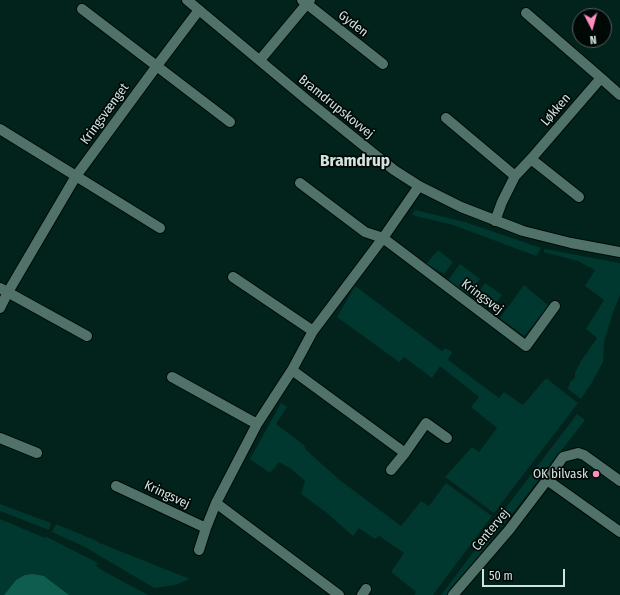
<!DOCTYPE html>
<meta charset="utf-8">
<style>
body{margin:0}
#map{position:relative;width:620px;height:595px;overflow:hidden;background:#02221c;font-family:"Fira Sans Condensed",sans-serif}
canvas{display:block}
.north{position:absolute;left:572px;top:8px;width:40px;height:40px;box-sizing:border-box;background:#010907;border:1px solid #55605d;border-radius:50%;rotate:174deg;font-size:11px;font-weight:700;line-height:16px;text-align:center;color:#d2e3de}
.north::after{content:'';display:block;margin:auto;width:14px;height:18px;background:#fe8ebe;clip-path:polygon(50% 0,100% 100%,50% 72%,0 100%)}
.scale{position:absolute;left:482px;top:569px;width:83px;height:18px;box-sizing:border-box;border:2px solid #d2e3de;border-top:0;padding-left:5px;font-size:12px;line-height:14px;white-space:nowrap;color:#d2e3de;-webkit-text-stroke:3px #010907;paint-order:stroke}
</style>
<div id="map">
<canvas width="620" height="595"></canvas>
<div class="north">N</div>
<div class="scale">50 m</div>
</div>
<script>
const g = document.querySelector('canvas').getContext('2d');
g.lineJoin = 'round';
function paint(path, color) { g.fillStyle = color; g.fill(path, 'evenodd'); }
const shape = rows => new Path2D(rows.map(r => 'M' + r).join(''));
function trace(path, color, width, dash) { g.strokeStyle = color; g.lineWidth = width; g.lineCap = dash ? 'butt' : 'round'; g.setLineDash(dash || []); g.stroke(path); }
function write(font, color, halo, rows, align = 'center') {
  g.font = font + ' "Fira Sans Condensed",sans-serif'; g.lineWidth = 3.5; g.setLineDash([]); g.textBaseline = 'middle'; g.strokeStyle = halo; g.fillStyle = color; for (const [text, x, y, turn = 0] of rows) {
    g.save(); g.translate(x, y); g.rotate((+turn || 0) * Math.PI / 180); g.textAlign = isNaN(turn) ? turn : align; if (halo) g.strokeText(text, 0, 0); g.fillText(text, 0, 0); g.restore();
  }
}
const green = shape([
 [415,210,465,222,541,248,536,256,453,225,412,215],
 [545,249,620,263,620,295,613,312,604,342,603,362,591,384,581,399,568,389,570,382,575,378,575,373,581,361,597,338,586,329,604,300,585,286,595,270,578,261,543,252],
 [438,250,453,262,444,274,426,264],
 [460,264,480,279,468,295,448,280],
 [485,283,502,295,491,310,473,299],
 [524,285,549,306,524,336,500,318],
 [355,286,442,351,445,348,452,352,448,360,499,398,504,392,523,405,546,378,578,403,494,513,445,477,472,447,479,452,497,428,471,407,479,397,440,366,432,378,404,357,399,362,337,317],
 [281,403,287,407,276,424,304,445,306,450,341,481,401,526,421,501,429,506,446,483,492,516,433,595,414,595,416,592,391,572,404,553,379,536,375,539,359,528,353,536,327,513,301,494,305,481,291,469,279,462,270,473,250,459],
 [577,414,585,420,505,523,498,518],
 [0,504,51,523,49,530,0,511],
 [0,519,45,538,45,536,98,563,96,566,105,572,148,595,69,595,44,576,16,580,4,595,0,595],
 [496,522,502,526,448,595,441,595],
 [56,524,97,541,97,542,190,579,175,585,154,588,85,547,52,532]
]);
const forest = shape([
 [33,574,44,576,69,595,4,595,16,580,25,575]
]);
const street = shape([
 [302,0,383,64],
 [82,9,230,122],
 [526,13,601,78],
 [260,60,310,0],
 [446,118,515,176],
 [0,129,160,228],
 [531,159,579,197],
 [300,183,365,232,383,238,526,346,555,306],
 [495,221,502,202,515,176,531,159,601,78,620,95],
 [233,277,313,331],
 [0,288,87,336],
 [0,308,8,292,76,176,156,67,199,10],
 [292,370,405,453,426,423,447,438],
 [172,377,257,424],
 [0,438,37,453],
 [391,470,405,453],
 [547,480,620,532],
 [116,486,206,528],
 [216,503,339,595],
 [199,550,206,528,216,503,257,424,292,370,313,331,383,238,419,186],
 [362,595,366,589],
 [453,595,509,530,547,480,563,457,578,453,584,455,620,481]
]);
const secondary = shape([
 [187,0,307,100,394,170,419,186,461,207,523,231,571,243,620,252]
]);
const markers = [
 [596,474,4,"#fe8ebe"]
];
const streetNames = [
 ["Gyden",353,24,38],
 ["Bramdrupskovvej",336,107,39],
 ["Løkken",556,110,-49],
 ["Kringsvænget",105,114,-54],
 ["Kringsvej",482,297,37],
 ["Kringsvej",167,495,25],
 ["Centervej",491,530,-50]
];
const poiNames = [
 ["OK bilvask",588,474]
];
const districtNames = [
 ["Bramdrup",355,161]
];
paint(green, '#00372e');
paint(forest, '#0e5d4f');
trace(street, '#000a07', 12);
trace(secondary, '#000a07', 12);
trace(street, '#517269', 10);
trace(secondary, '#517269', 10);
for (const [x, y, r, color] of markers) { const dot = new Path2D(); dot.arc(x, y, r, 0, 2 * Math.PI); g.fillStyle = color; g.fill(dot); trace(dot, '#010907', 1.5); }
write('13px', '#d2e3de', '#010907', streetNames);
write('13px', '#d2e3de', '#010907', poiNames, 'right');
write('bold 17px', '#d2e3de', '#010907', districtNames);
</script>
